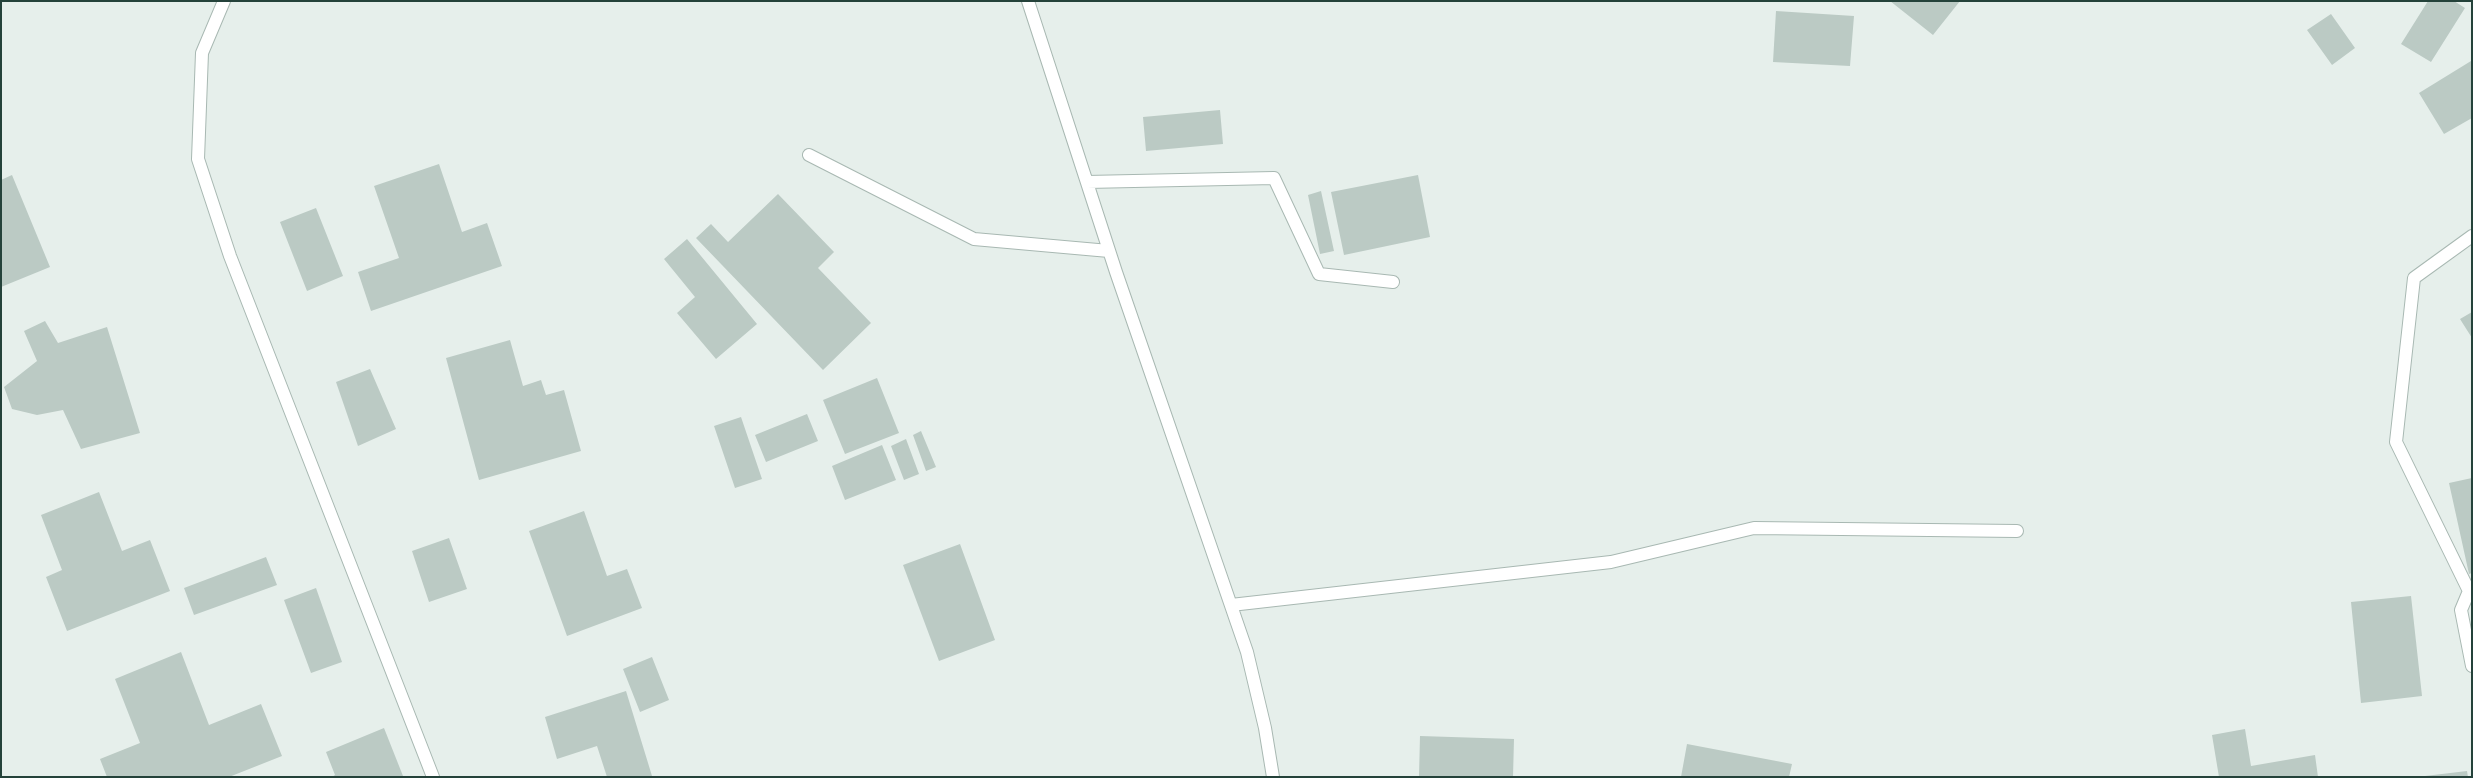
<!DOCTYPE html>
<style>
body{margin:0}
#map{position:relative;width:2473px;height:778px;overflow:hidden;background:#e6efeb;font-family:"Golos Text",sans-serif}
canvas{display:block}
.frame{position:absolute;inset:0;border:2px solid #24423a;pointer-events:none}
</style>
<div id="map">
<canvas width="2473" height="778"></canvas>
<div class="frame"></div>
</div>
<script>
const g = document.querySelector('canvas').getContext('2d');
g.lineJoin = 'round';
function paint(path, color) { g.fillStyle = color; g.fill(path, 'evenodd'); }
const shape = rows => new Path2D(rows.map(r => 'M' + r).join(''));
function trace(path, color, width, dash) { g.strokeStyle = color; g.lineWidth = width; g.lineCap = dash ? 'butt' : 'round'; g.setLineDash(dash || []); g.stroke(path); }
const building = shape([
 [1890,1,1960,1,1933,35],
 [2428,1,2454,1,2465,8,2431,62,2401,44],
 [1776,11,1854,16,1850,66,1773,62],
 [2331,14,2355,48,2332,65,2307,30],
 [2471,61,2472,118,2444,134,2419,93],
 [1220,110,1223,144,1146,151,1143,117],
 [439,164,462,232,487,223,502,266,371,311,358,272,399,258,374,186],
 [12,175,50,267,1,287,1,180],
 [1418,175,1430,237,1344,255,1331,192],
 [1321,191,1334,251,1320,254,1308,195],
 [778,194,834,252,818,268,871,323,823,370,696,238,711,224,728,242],
 [316,208,343,276,307,291,280,222],
 [687,239,757,324,716,359,677,313,695,297,664,259],
 [2472,312,2472,338,2460,319],
 [45,321,58,343,107,327,140,433,81,449,63,410,37,415,12,409,4,387,37,361,24,331],
 [510,340,523,386,541,380,546,395,564,390,581,451,479,480,446,358],
 [370,369,396,429,358,446,336,382],
 [877,378,899,433,845,454,823,400],
 [807,414,818,441,766,462,755,435],
 [741,417,762,479,735,488,714,426],
 [921,431,936,467,926,471,913,435],
 [906,439,919,474,904,480,891,446],
 [882,445,896,480,845,500,832,466],
 [2472,478,2472,573,2469,574,2449,483],
 [99,492,122,551,150,540,170,591,67,631,46,577,62,570,41,515],
 [584,511,607,576,627,569,642,608,567,636,529,531],
 [449,538,467,589,429,602,412,551],
 [960,544,995,640,939,661,903,565],
 [266,557,277,585,194,615,184,588],
 [316,588,342,662,311,673,284,600],
 [2411,596,2422,696,2361,703,2351,602],
 [181,652,209,725,261,704,282,756,229,777,107,777,100,759,140,743,115,679],
 [652,657,669,700,640,712,623,669],
 [626,691,652,776,607,777,597,746,557,759,545,717],
 [384,728,403,776,332,777,335,775,326,752],
 [2245,729,2251,766,2315,755,2318,777,2219,777,2212,735],
 [1420,736,1514,739,1513,777,1419,777],
 [1687,744,1792,764,1789,777,1681,777],
 [2467,771,2468,777,2425,777,2425,776]
]);
const street = shape([
 [224,1,202,53,198,159,230,256,433,777],
 [1028,1,1116,272,1247,652,1265,728,1273,777],
 [809,155,974,239,1109,251],
 [1087,182,1274,178,1319,274,1393,282],
 [2472,590,2469,591,2461,610,2472,666],
 [2469,591,2396,442,2414,278,2472,236],
 [1231,605,1611,562,1754,528,2017,531]
]);
paint(building, '#bbcac4');
trace(street, '#a8b8b2', 14);
trace(street, '#fff', 12);
</script>
